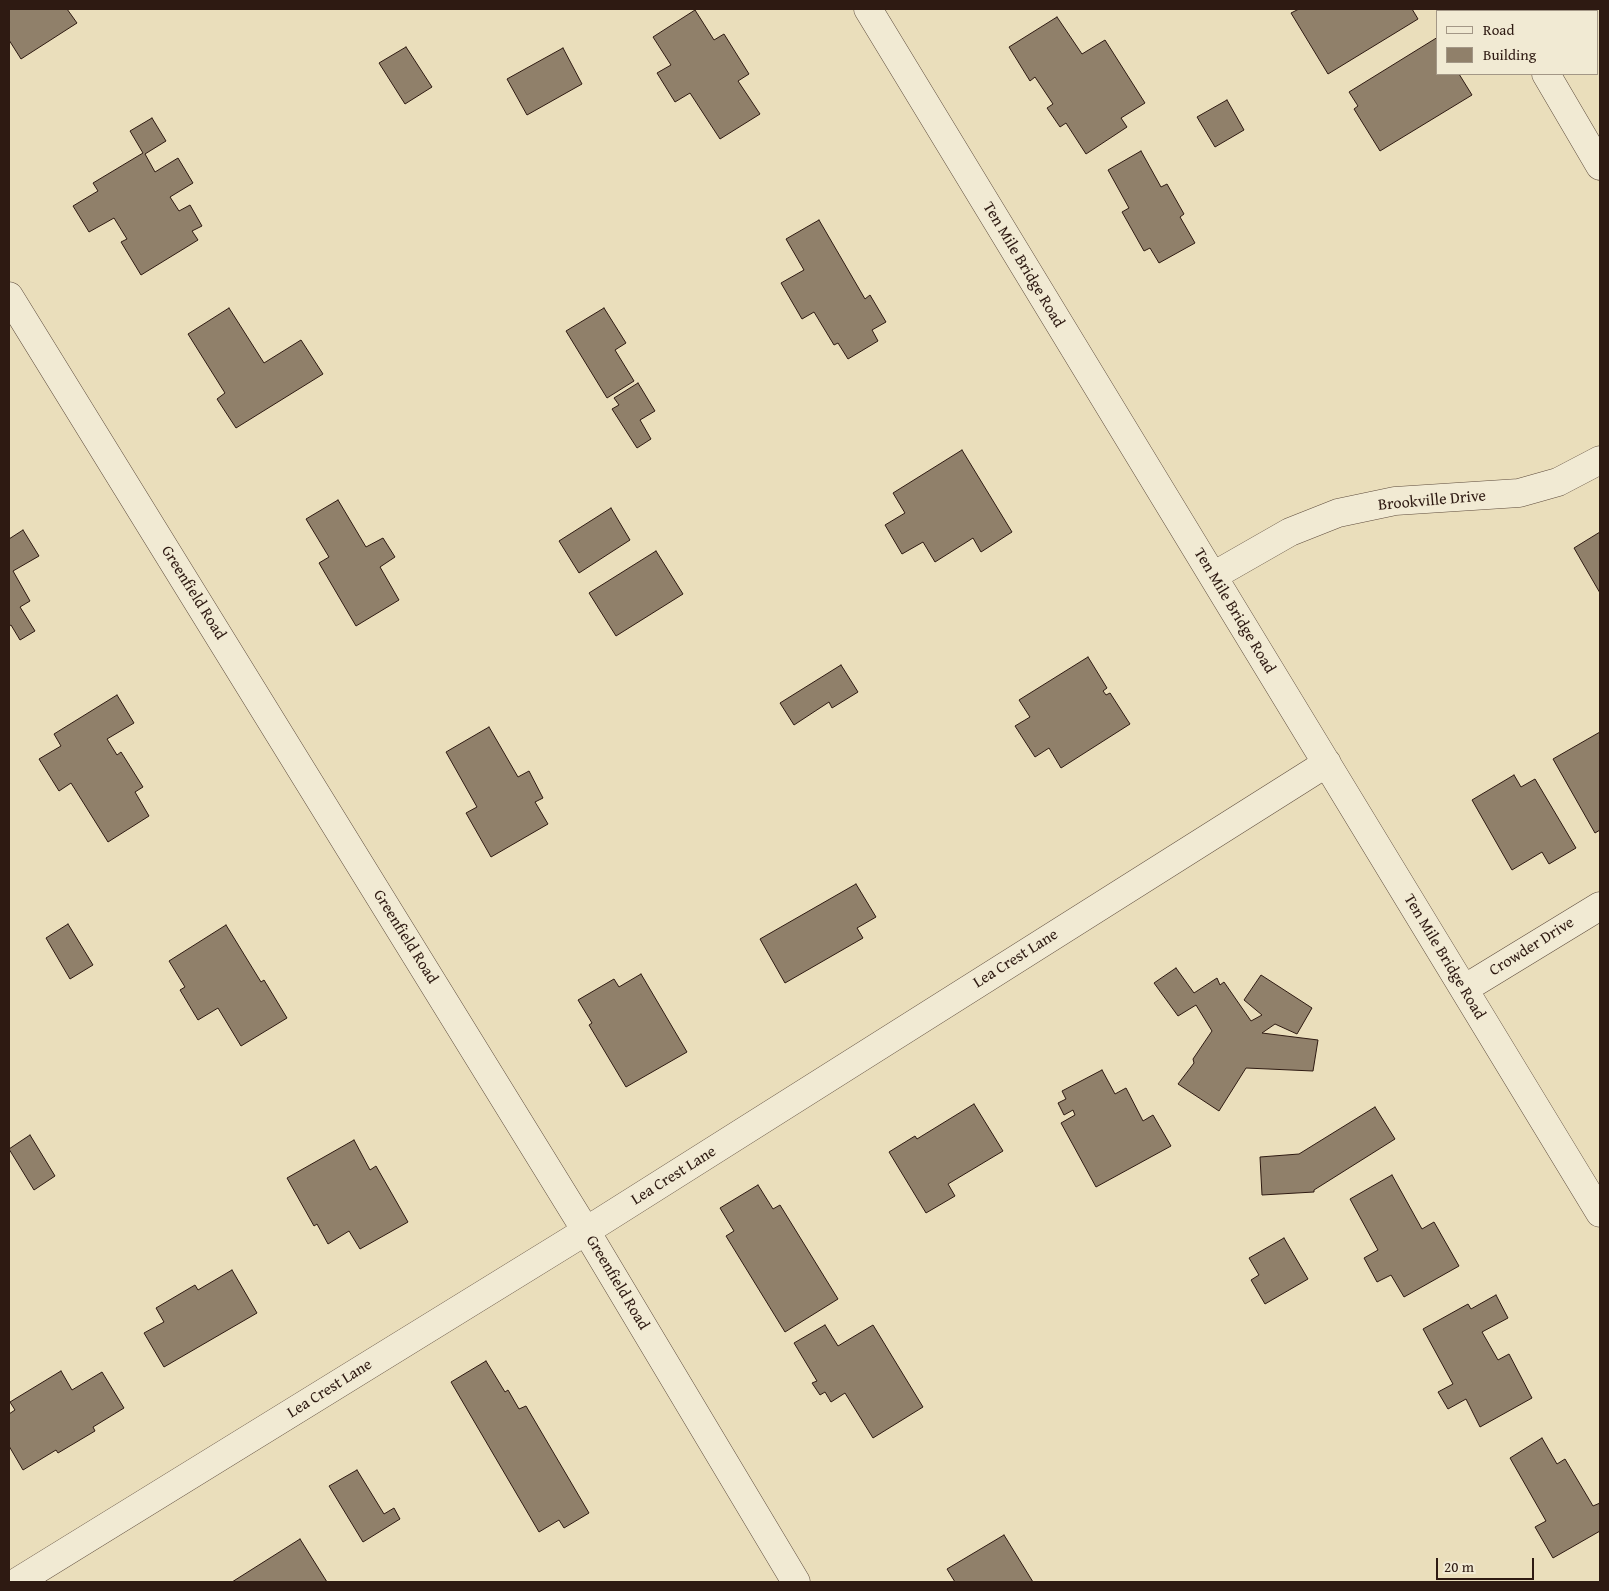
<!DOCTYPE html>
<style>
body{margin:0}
#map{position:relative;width:1609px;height:1591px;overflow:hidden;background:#eadebb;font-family:"Gentium Book Plus",serif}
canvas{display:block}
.frame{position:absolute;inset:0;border:10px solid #2e1a12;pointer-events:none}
.legend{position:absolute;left:1436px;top:10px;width:162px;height:65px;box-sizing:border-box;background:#f1ead3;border:1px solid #a39786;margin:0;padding:6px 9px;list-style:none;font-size:15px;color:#2e1a12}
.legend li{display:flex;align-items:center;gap:10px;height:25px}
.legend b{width:25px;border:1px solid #a39786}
.scale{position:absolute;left:1436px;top:1558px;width:98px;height:22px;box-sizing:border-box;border:2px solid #2e1a12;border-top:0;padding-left:6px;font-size:15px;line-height:18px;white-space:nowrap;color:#2e1a12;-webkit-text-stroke:4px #f1ead3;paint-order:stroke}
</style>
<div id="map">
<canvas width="1609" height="1591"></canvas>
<div class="frame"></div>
<ul class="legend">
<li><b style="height:6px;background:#f1ead3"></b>Road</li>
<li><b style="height:14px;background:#90806a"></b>Building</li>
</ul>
<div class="scale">20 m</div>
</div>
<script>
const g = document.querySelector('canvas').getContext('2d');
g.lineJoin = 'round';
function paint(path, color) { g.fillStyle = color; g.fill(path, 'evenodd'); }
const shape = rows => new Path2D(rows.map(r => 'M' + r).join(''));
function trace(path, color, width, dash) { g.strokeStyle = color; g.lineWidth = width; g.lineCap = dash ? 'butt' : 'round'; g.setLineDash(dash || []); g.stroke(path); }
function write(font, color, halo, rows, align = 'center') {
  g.font = font + ' "Gentium Book Plus",serif'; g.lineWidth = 4.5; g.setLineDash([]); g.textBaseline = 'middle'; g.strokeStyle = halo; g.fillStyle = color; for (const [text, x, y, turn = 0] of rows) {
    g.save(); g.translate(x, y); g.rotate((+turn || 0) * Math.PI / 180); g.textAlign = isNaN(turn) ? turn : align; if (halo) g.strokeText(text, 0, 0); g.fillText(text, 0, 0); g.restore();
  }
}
const building = shape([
 [9,9,67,9,77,23,21,59,9,40,9,9],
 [1299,9,1412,9,1418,19,1328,74,1291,13,1299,9],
 [695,10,714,40,724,34,749,74,738,81,760,114,720,139,690,93,675,102,657,73,671,65,653,37,695,10],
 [1057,17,1082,54,1105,40,1145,103,1121,118,1127,127,1086,154,1066,123,1060,127,1047,108,1053,104,1035,77,1030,81,1009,47,1057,17],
 [1438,37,1438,74,1459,74,1472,95,1380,151,1354,109,1358,106,1349,92,1438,37],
 [406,47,432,87,405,104,379,63,406,47],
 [563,48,582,84,527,115,507,79,563,48],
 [1227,100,1244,130,1215,147,1197,117,1227,100],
 [152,118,166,141,145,154,155,172,178,158,193,183,170,197,179,211,190,205,202,226,192,231,198,240,141,275,121,242,127,239,114,218,89,232,73,206,98,191,93,183,143,153,130,131,152,118],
 [1141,151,1161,187,1167,184,1184,214,1180,217,1195,243,1159,263,1150,248,1144,251,1122,212,1129,208,1108,170,1141,151],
 [819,220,865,299,870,295,886,322,872,330,878,341,848,359,838,343,834,345,814,312,802,319,781,283,804,270,786,239,819,220],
 [229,308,264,363,301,340,323,374,236,428,217,399,225,393,188,334,229,308],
 [604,308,626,343,615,350,634,381,607,398,566,331,604,308],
 [638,383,655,411,640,420,651,439,637,448,612,409,619,405,614,398,638,383],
 [962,450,1012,532,981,552,973,538,935,562,923,542,902,554,885,525,905,513,893,493,962,450],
 [338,500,366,547,383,538,395,557,380,567,399,600,356,626,319,563,329,557,306,519,338,500],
 [611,508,630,540,579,573,559,541,611,508],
 [23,530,39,556,13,571,30,601,20,607,35,631,20,640,11,625,9,626,9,539,23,530],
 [1600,532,1600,593,1574,548,1600,532],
 [656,551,683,594,616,636,589,593,656,551],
 [1088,657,1107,688,1103,691,1106,695,1110,693,1130,724,1061,768,1049,748,1035,757,1015,726,1030,717,1019,700,1088,657],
 [841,665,858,692,832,708,829,702,794,725,780,703,841,665],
 [117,695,134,723,107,739,117,755,121,752,143,787,135,792,149,816,108,842,71,783,59,791,39,759,61,746,54,734,117,695],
 [489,727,518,777,529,771,543,798,535,802,548,824,491,857,466,813,477,807,446,752,489,727],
 [1600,732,1600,830,1595,833,1553,759,1600,732],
 [1514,775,1521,787,1535,779,1576,848,1549,864,1542,852,1512,870,1472,800,1514,775],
 [856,884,876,917,857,928,863,938,785,983,760,939,856,884],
 [68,924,93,965,70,979,46,938,68,924],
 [226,925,261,982,264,980,287,1018,241,1046,218,1008,198,1020,180,990,185,987,169,961,226,925],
 [1176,968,1194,993,1217,978,1220,985,1224,982,1251,1021,1262,1015,1244,1000,1261,975,1312,1008,1297,1034,1275,1024,1262,1033,1318,1040,1313,1071,1246,1068,1219,1111,1178,1084,1194,1063,1193,1059,1212,1031,1196,1005,1178,1016,1154,983,1176,968],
 [641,974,687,1052,626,1087,589,1025,592,1023,578,1000,614,979,619,987,641,974],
 [1102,1070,1115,1094,1126,1088,1143,1121,1153,1115,1171,1146,1096,1187,1061,1123,1075,1115,1073,1110,1064,1115,1058,1103,1066,1099,1062,1091,1102,1070],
 [974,1104,1003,1151,948,1184,955,1196,926,1213,889,1152,915,1136,917,1139,974,1104],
 [1375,1107,1395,1139,1314,1190,1314,1192,1262,1195,1260,1157,1299,1154,1375,1107],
 [30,1135,55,1176,34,1190,9,1149,30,1135],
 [354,1140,370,1170,376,1166,408,1222,360,1249,349,1231,328,1244,317,1224,314,1226,287,1178,354,1140],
 [1392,1175,1422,1229,1434,1222,1459,1266,1404,1297,1391,1275,1377,1282,1364,1258,1378,1250,1350,1199,1392,1175],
 [758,1185,773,1209,780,1205,838,1299,785,1332,726,1236,734,1231,720,1208,758,1185],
 [1284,1238,1308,1279,1265,1304,1251,1280,1259,1275,1249,1258,1284,1238],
 [232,1270,257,1313,164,1367,144,1333,164,1322,156,1308,195,1285,198,1290,232,1270],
 [1496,1295,1508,1318,1482,1332,1498,1360,1509,1354,1532,1398,1480,1427,1466,1399,1448,1409,1438,1392,1453,1384,1423,1329,1468,1304,1471,1309,1496,1295],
 [825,1325,838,1346,873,1325,923,1407,873,1438,845,1393,831,1402,825,1392,820,1395,812,1383,817,1381,794,1343,825,1325],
 [486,1361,505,1392,508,1390,519,1409,526,1406,589,1513,564,1528,559,1520,539,1532,451,1382,486,1361],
 [61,1371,72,1390,102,1372,124,1408,93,1427,95,1431,58,1453,56,1450,23,1470,9,1446,9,1414,15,1410,10,1402,61,1371],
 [1542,1438,1557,1464,1565,1459,1593,1506,1600,1503,1600,1531,1553,1558,1535,1527,1546,1521,1510,1458,1542,1438],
 [357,1470,384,1514,394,1508,400,1519,363,1542,329,1486,357,1470],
 [1004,1535,1033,1582,955,1582,947,1569,1004,1535],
 [300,1539,327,1582,232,1582,300,1539]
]);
const minor = shape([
 [868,9,1600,1213],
 [1505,9,1506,11],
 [1546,74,1600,166],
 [9,296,586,1231,796,1582],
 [1213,576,1290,532,1338,513,1395,501,1519,493,1558,482,1600,460],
 [1464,989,1600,906],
 [17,1582,586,1231,1327,763]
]);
const streetNames = [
 ["Ten Mile Bridge Road",1023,265,59],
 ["Brookville Drive",1432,501,-5],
 ["Greenfield Road",193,593,58],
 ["Ten Mile Bridge Road",1234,611,59],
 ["Greenfield Road",405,937,58],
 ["Crowder Drive",1532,947,-32],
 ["Ten Mile Bridge Road",1444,957,59],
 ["Lea Crest Lane",1016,959,-32],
 ["Lea Crest Lane",674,1176,-32],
 ["Greenfield Road",617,1283,59],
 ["Lea Crest Lane",330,1389,-32]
];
paint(building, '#90806a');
trace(building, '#2e1a12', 1);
trace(minor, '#5d4b3c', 29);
trace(minor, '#f1ead3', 28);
write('16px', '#2e1a12', '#f1ead3', streetNames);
</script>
